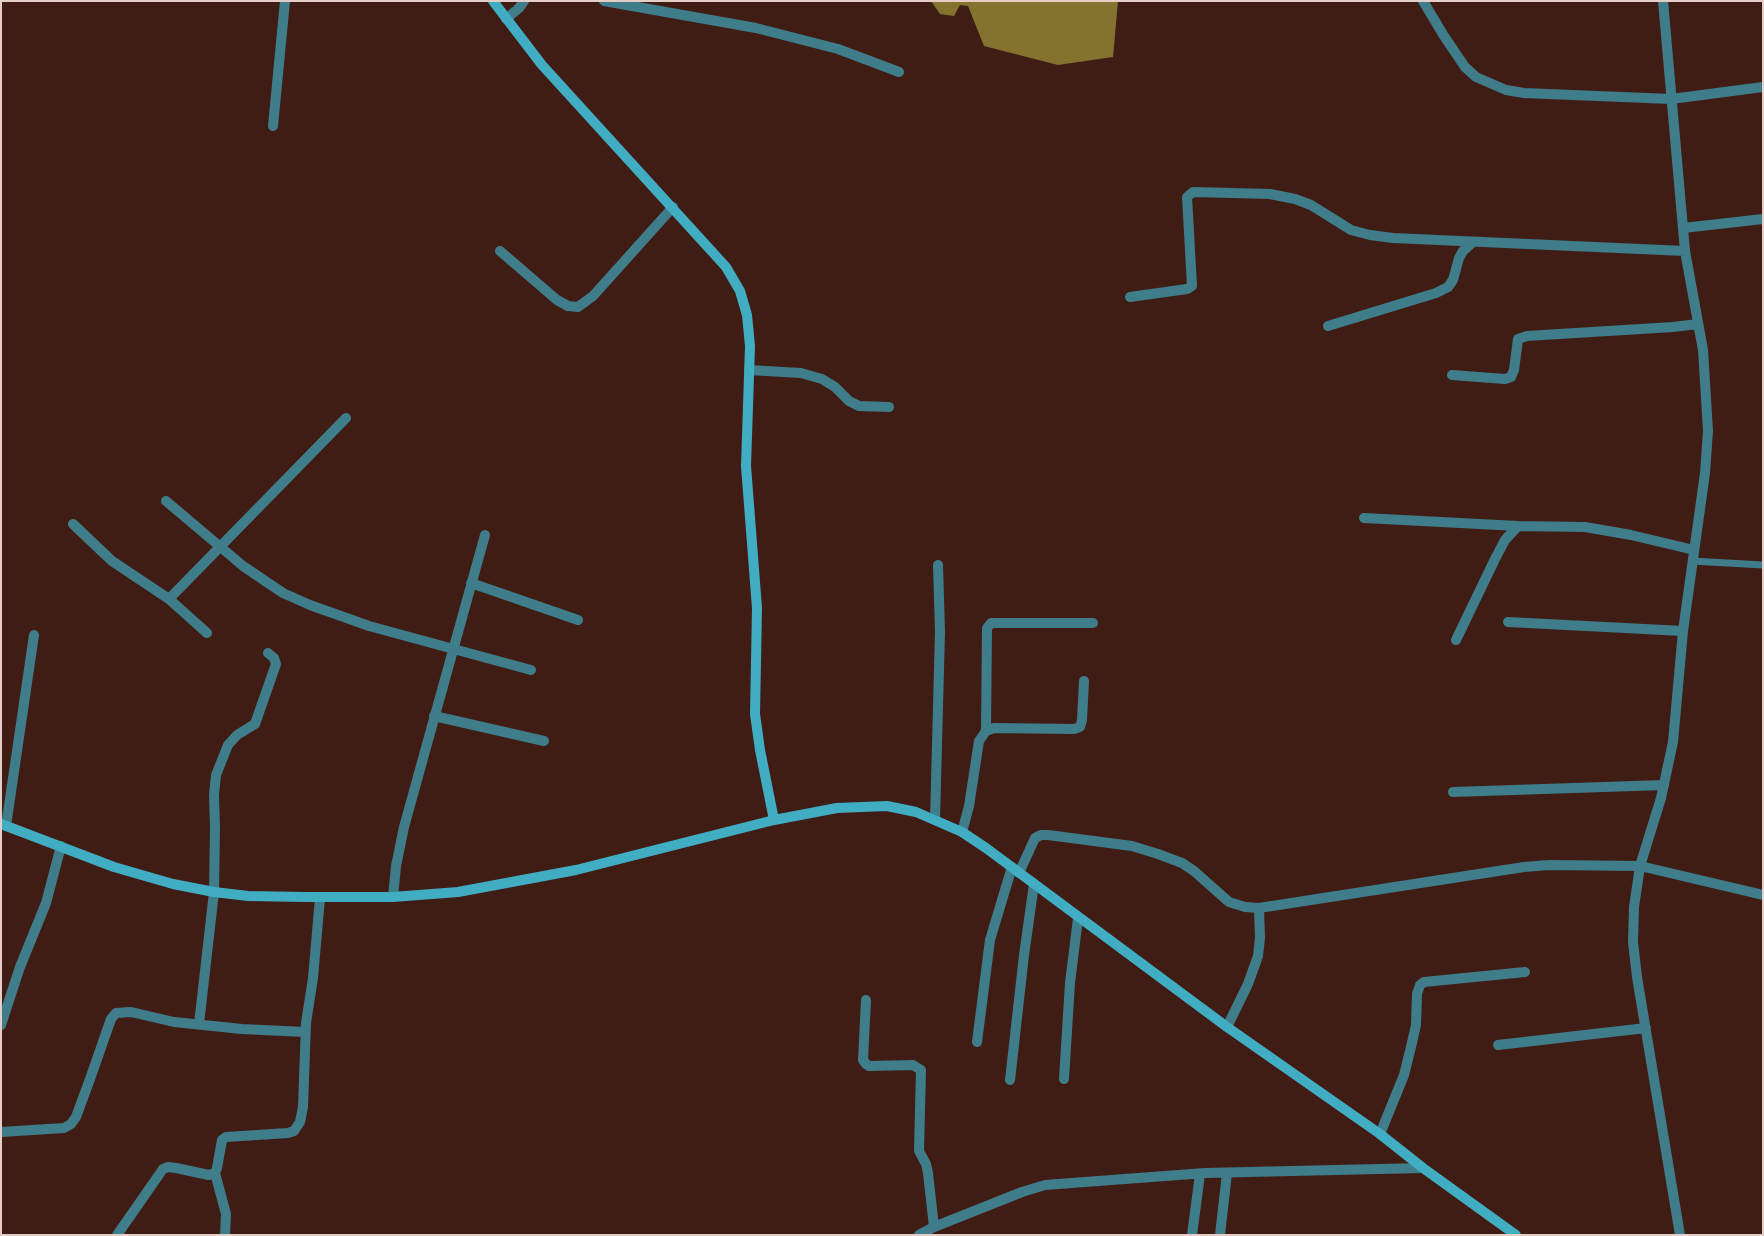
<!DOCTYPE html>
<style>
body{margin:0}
#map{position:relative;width:1764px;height:1236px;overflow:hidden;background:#3f1d15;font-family:Roboto,sans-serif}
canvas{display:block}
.frame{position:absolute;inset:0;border:2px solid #e5cec8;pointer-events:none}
</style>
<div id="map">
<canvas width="1764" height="1236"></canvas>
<div class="frame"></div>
</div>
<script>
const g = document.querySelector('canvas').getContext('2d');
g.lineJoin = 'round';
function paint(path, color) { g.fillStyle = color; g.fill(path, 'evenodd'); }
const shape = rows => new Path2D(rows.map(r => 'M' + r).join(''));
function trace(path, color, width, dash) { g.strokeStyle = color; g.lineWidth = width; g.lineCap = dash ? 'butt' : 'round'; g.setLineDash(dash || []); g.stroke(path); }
const water = shape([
 [931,1,1118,1,1113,57,1058,65,984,46,968,6,960,5,954,16,940,14]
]);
const lane = shape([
 [1692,561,1763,565]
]);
const street = shape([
 [604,1,756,28,838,49,899,72],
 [1423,1,1444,36,1465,67,1476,77,1506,90,1524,93,1671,99,1763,87],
 [1663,1,1685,251,1703,350,1708,431,1705,473,1683,631,1673,742,1661,798,1640,866,1634,907,1633,942,1637,977,1680,1235],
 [506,19,519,8,524,1],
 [273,126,285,1],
 [1683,228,1763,219],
 [500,251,557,300,568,306,578,307,593,296,673,207],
 [1130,297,1187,289,1192,286,1187,197,1193,192,1270,194,1295,199,1311,205,1351,230,1370,235,1393,238,1685,251],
 [1328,326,1436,293,1448,287,1453,280,1459,258,1463,251,1473,242],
 [749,370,801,373,822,379,835,387,849,401,859,406,889,407],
 [1452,375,1505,379,1511,377,1514,370,1518,339,1527,336,1673,327,1698,324],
 [166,501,243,566,283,593,310,605,369,626,531,670],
 [1364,518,1518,526],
 [73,524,112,561,169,599,207,633],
 [471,583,578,620],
 [169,599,346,418],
 [1508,622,1683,631],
 [1456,640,1495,559,1505,540,1518,526,1585,527,1631,535,1694,550],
 [434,716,544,741],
 [986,731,987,628,991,623,1093,623],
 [1453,792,1664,785],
 [935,819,940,632,938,565],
 [6,826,34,635],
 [962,832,969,806,979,741,986,731,994,728,1074,729,1080,727,1082,720,1084,681],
 [1019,873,1035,838,1041,835,1048,835,1132,846,1158,854,1182,863,1194,871,1229,902,1245,907,1259,908,1524,867,1549,865,1640,866,1763,895],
 [393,897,396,866,404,827,485,535],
 [866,1000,863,1060,866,1064,869,1066,913,1065,921,1070,919,1151,926,1164,928,1173,934,1227],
 [199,1024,214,892,215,828,214,795,216,775,228,745,237,735,255,724,276,664,274,658,268,653],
 [1,1025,20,967,46,903,61,846],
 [1227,1027,1248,984,1258,956,1260,938,1259,908],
 [977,1042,990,940,1012,867],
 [1498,1045,1646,1028],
 [1064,1079,1070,983,1078,918],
 [1010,1080,1024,955,1034,884],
 [1,1132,64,1128,71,1124,76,1117,90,1079,111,1019,116,1013,131,1012,174,1022,242,1029,305,1032],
 [1380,1134,1404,1075,1411,1047,1416,1025,1417,994,1420,985,1424,982,1525,972],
 [215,1173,226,1214,225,1235],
 [117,1235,163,1169,168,1167,176,1168,209,1175,215,1173,217,1168,222,1140,226,1137,288,1133,294,1131,300,1122,303,1107,306,1023,313,978,320,898],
 [919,1235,934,1227,1022,1192,1045,1185,1205,1173,1423,1168],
 [1192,1235,1200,1174],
 [1220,1235,1227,1173]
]);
const secondary = shape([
 [493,1,542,65,726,267,740,291,747,315,750,346,746,466,757,608,755,714,760,750,774,820],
 [1,824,114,867,173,884,214,892,248,896,304,897,393,897,458,892,576,870,774,820,837,808,887,806,916,812,962,832,986,848,1227,1027,1380,1134,1423,1168,1516,1235]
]);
paint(water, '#84722f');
trace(lane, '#3f7d8b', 7);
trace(street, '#3f7d8b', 10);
trace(secondary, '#41adc3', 10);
</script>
